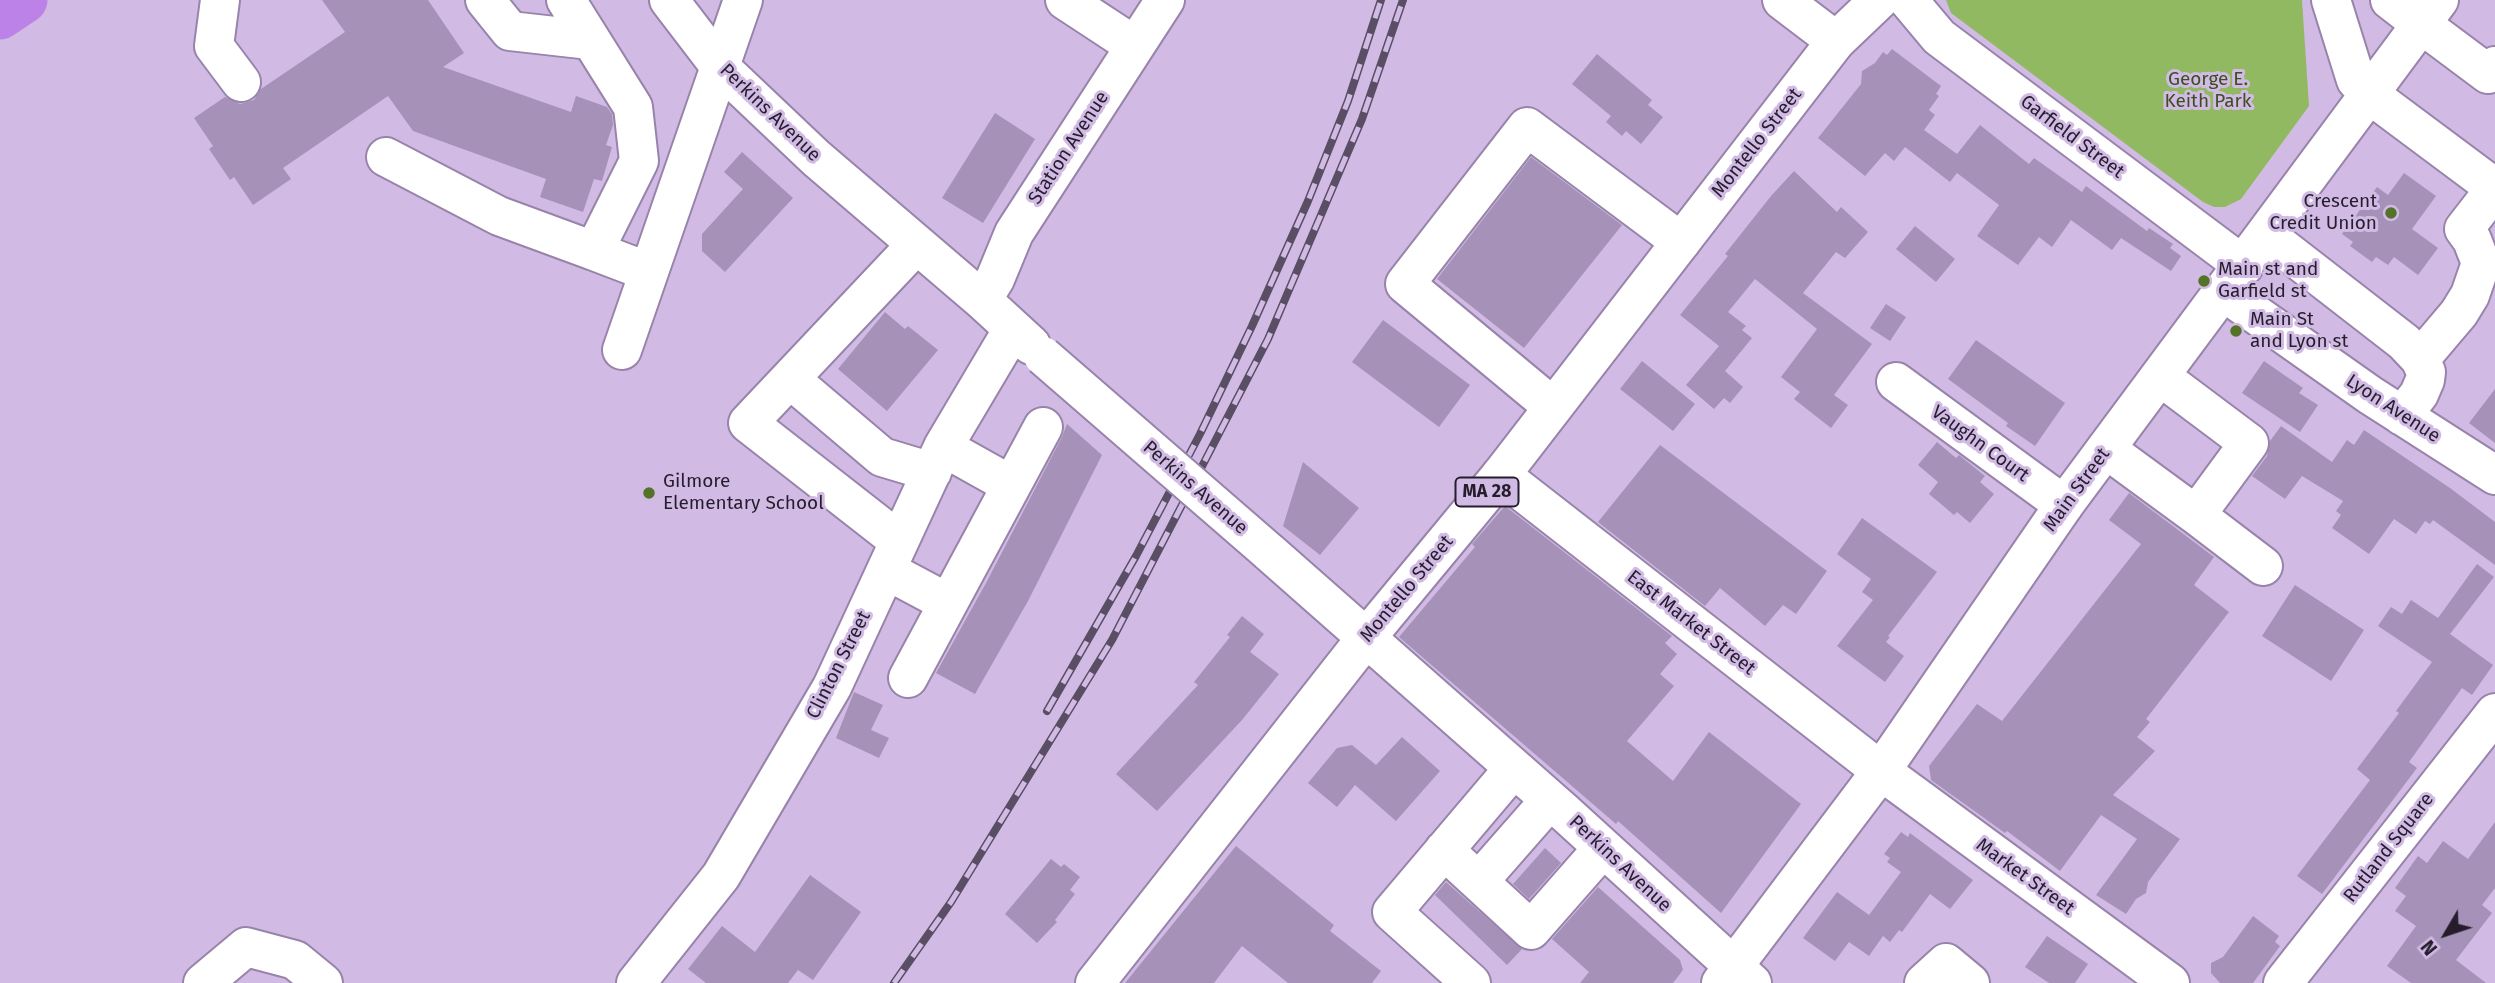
<!DOCTYPE html>
<style>
body{margin:0}
#map{position:relative;width:2495px;height:983px;overflow:hidden;background:#d1bbe5;font-family:"Fira Sans",sans-serif}
canvas{display:block}
.north{position:absolute;left:2411px;top:899px;width:70px;height:70px;-webkit-text-stroke:5px #d1bbe5;paint-order:stroke;rotate:231deg;font-size:19px;font-weight:700;line-height:28px;text-align:center;color:#251d2c}
.north::after{content:'';display:block;margin:auto;width:24px;height:32px;background:#251d2c;clip-path:polygon(50% 0,100% 100%,50% 72%,0 100%)}
</style>
<div id="map">
<canvas width="2495" height="983"></canvas>
<div class="north">N</div>
</div>
<script>
const g = document.querySelector('canvas').getContext('2d');
g.lineJoin = 'round';
function paint(path, color) { g.fillStyle = color; g.fill(path, 'evenodd'); }
const shape = rows => new Path2D(rows.map(r => 'M' + r).join(''));
function trace(path, color, width, dash) { g.strokeStyle = color; g.lineWidth = width; g.lineCap = dash ? 'butt' : 'round'; g.setLineDash(dash || []); g.stroke(path); }
function write(font, color, halo, rows, align = 'center') {
  g.font = font + ' "Fira Sans",sans-serif'; g.lineWidth = 6; g.setLineDash([]); g.textBaseline = 'middle'; g.strokeStyle = halo; g.fillStyle = color; for (const [text, x, y, turn = 0] of rows) {
    g.save(); g.translate(x, y); g.rotate((+turn || 0) * Math.PI / 180); g.textAlign = isNaN(turn) ? turn : align; if (halo) g.strokeText(text, 0, 0); g.fillText(text, 0, 0); g.restore();
  }
}
const green = shape([
 [1946,0,2302,0,2309,106,2241,199,2225,207,2214,207,2203,202,1951,13]
]);
const river = shape([
 [0,16,24,0]
]);
const building = shape([
 [322,0,428,0,464,53,443,67,571,112,576,96,607,107,612,114,613,125,606,145,612,147,602,181,594,179,583,212,540,197,546,179,413,131,388,96,283,168,291,179,253,205,234,177,230,180,209,149,213,146,194,118,225,97,240,104,254,100,261,89,345,32],
 [1892,49,1941,86,1936,94,1939,96,1929,110,1935,115,1924,130,1957,154,1980,125,2029,164,2034,158,2082,192,2086,186,2147,231,2149,228,2173,244,2170,248,2181,256,2171,271,2121,238,2112,250,2071,220,2052,247,2039,237,2018,265,1977,236,1999,205,1957,173,1950,182,1905,147,1894,161,1885,153,1865,176,1818,138,1861,84,1862,71,1875,63,1883,52,1887,55],
 [1597,54,1652,100,1648,105,1663,117,1641,144,1626,131,1622,136,1606,122,1611,116,1572,84],
 [995,113,1035,139,983,223,942,198],
 [742,152,793,198,725,272,702,251,702,234,743,189,724,172],
 [1531,157,1622,225,1524,348,1437,279],
 [1794,171,1837,212,1841,207,1868,232,1845,258,1836,252,1803,293,1872,344,1834,395,1848,405,1831,428,1794,399,1800,392,1781,377,1817,329,1755,279,1728,312,1746,326,1742,330,1752,338,1725,371,1743,387,1730,403,1724,398,1714,409,1686,385,1719,346,1680,315,1728,256,1725,254,1771,196],
 [2404,173,2436,196,2412,229,2438,248,2418,275,2394,257,2388,265,2376,257,2372,262,2350,246,2353,242,2342,234,2377,187,2388,195],
 [1915,226,1955,259,1936,282,1896,249],
 [1886,304,1906,317,1890,341,1870,328],
 [885,312,905,329,908,326,938,350,887,411,838,369],
 [1383,320,1470,385,1439,427,1352,362],
 [1976,340,2065,403,2035,446,2006,426,2008,423,1948,379],
 [1642,361,1695,404,1673,431,1620,389],
 [2264,361,2303,388,2299,393,2318,405,2300,432,2242,393],
 [2495,389,2495,443,2469,423],
 [1067,424,1102,455,1028,601,975,694,936,673,986,583,1062,437],
 [2281,426,2332,462,2347,440,2354,445,2364,430,2450,488,2495,522,2495,565,2433,520,2430,524,2425,521,2416,534,2394,519,2369,554,2332,528,2341,515,2336,511,2343,501,2302,476,2285,499,2252,476,2267,456,2270,441],
 [1937,442,1956,458,1959,455,1985,476,1980,482,1994,494,1970,523,1957,512,1954,515,1929,494,1938,482,1918,465],
 [1660,445,1827,571,1796,614,1783,605,1765,626,1720,588,1705,606,1598,522],
 [1303,462,1359,508,1320,555,1283,526],
 [2129,493,2214,557,2194,585,2229,612,2146,719,2150,722,2137,737,2155,751,2113,795,2180,839,2148,882,2146,893,2136,899,2126,914,2096,895,2137,839,2101,815,2060,871,2007,831,2005,833,1931,780,1929,766,1977,704,2002,721,2141,544,2109,520],
 [1505,506,1672,636,1665,643,1677,654,1660,674,1674,686,1627,741,1673,781,1709,732,1801,804,1721,913,1618,821,1616,824,1399,637,1475,547,1472,544],
 [1862,518,1937,572,1888,636,1890,637,1886,642,1904,656,1885,682,1837,646,1873,600,1862,592,1871,579,1837,554],
 [2477,564,2494,577,2450,634,2493,665,2472,695,2462,688,2409,762,2417,768,2322,894,2297,876,2370,780,2357,769,2399,713,2396,711,2432,662,2378,626,2391,607,2402,614,2411,600,2438,618],
 [2295,585,2364,630,2331,681,2262,636],
 [1242,616,1264,634,1250,652,1279,674,1242,720,1157,811,1116,774,1198,685,1194,682,1230,637,1227,635],
 [854,692,883,705,871,730,889,738,879,758,836,738],
 [1402,737,1440,771,1396,821,1355,785,1337,807,1308,783,1337,748,1352,745,1376,765],
 [2495,822,2495,888,2482,905,2492,913,2456,960,2486,983,2411,983,2387,966,2416,926,2395,911,2406,896,2395,888,2418,856,2427,863,2443,841,2468,859],
 [1901,832,1908,837,1910,833,1973,880,1950,909,1930,894,1902,932,1899,930,1890,942,1883,936,1869,956,1849,942,1835,961,1803,938,1837,892,1869,915,1901,872,1887,862,1890,858,1884,854],
 [1236,846,1334,925,1330,931,1381,971,1372,983,1288,983,1242,946,1214,983,1125,983],
 [1545,848,1561,863,1529,899,1513,884],
 [1051,859,1061,867,1064,864,1080,877,1070,890,1075,894,1055,920,1057,922,1037,943,1005,914],
 [810,875,861,912,813,980,798,970,788,983,706,983,688,969,722,926,755,952],
 [1446,882,1522,949,1507,965,1435,895],
 [1598,887,1680,960,1683,970,1673,983,1580,983,1589,972,1552,939],
 [2253,916,2279,936,2275,942,2280,946,2253,983,2220,983,2211,973,2211,963,2223,957],
 [2047,936,2088,964,2075,983,2049,983,2025,967]
]);
const minor = shape([
 [220,0,214,46,241,82],
 [485,0,510,31,590,40],
 [566,0,633,107,639,161,594,251,649,272],
 [669,0,721,68,816,158,982,300,1031,345],
 [1065,0,1135,46],
 [1782,0,1836,41],
 [2421,24,2488,74,2495,66],
 [2369,94,2495,188],
 [386,157,499,216,594,251],
 [2266,235,2404,342,2420,359,2426,372,2425,380,2419,394,2402,416],
 [2224,292,2370,395,2495,475],
 [982,300,995,279,1014,233,1165,0],
 [622,350,743,0],
 [2420,359,2459,313,2470,295,2481,263,2472,240,2464,229,2495,189],
 [790,379,882,457,932,472],
 [1896,382,2064,505],
 [1553,407,1405,284,1527,127,1681,242],
 [943,447,1011,485],
 [2106,449,2196,515,2249,443,2161,377],
 [1501,475,1881,771],
 [2196,515,2263,566],
 [899,541,748,423,916,245],
 [1269,552,1564,812,1752,983],
 [886,570,948,603],
 [908,678,1043,427],
 [1444,850,1531,930,1603,848],
 [1479,881,1550,800],
 [203,983,246,947,295,960,323,983],
 [636,983,721,876,832,687,943,447,1013,329],
 [1471,983,1392,912,1514,768],
 [1924,983,1946,963,1970,983],
 [2283,983,2495,713]
]);
const major = shape([
 [1908,0,1939,37,2244,266],
 [2331,0,2356,80,2369,94],
 [2390,0,2421,24],
 [1881,771,2170,983],
 [1095,983,1366,638,1501,475,1836,41,1879,0],
 [1721,983,1881,771,2064,505,2439,0]
]);
const rail = shape([
 [1047,711,1136,556,1200,434,1252,326,1308,201,1348,101,1381,0],
 [894,983,951,902,1112,640,1268,339,1362,119,1403,0]
]);
const minorBridge = shape([
 [1043,356,1269,552]
]);
const markers = [
 [2391,213,7,"#547329"],
 [2204,281,7,"#547329"],
 [2236,331,7,"#547329"],
 [649,493,7,"#547329"]
];
const shields = [
 [1487,492,63]
];
const shieldNames = [
 ["MA 28",1487,492]
];
const parkNames = [
 ["George E.",2208,80],
 ["Keith Park",2208,102]
];
const streetNames = [
 ["Perkins Avenue",770,113,44],
 ["Garfield Street",2072,137,37],
 ["Montello Street",1757,143,-52],
 ["Station Avenue",1069,148,-57],
 ["Lyon Avenue",2393,409,33],
 ["Vaughn Court",1980,444,36],
 ["Perkins Avenue",1195,488,41],
 ["Main Street",2077,490,-54],
 ["Montello Street",1407,589,-50],
 ["East Market Street",1691,623,38],
 ["Clinton Street",839,665,-63],
 ["Rutland Square",2389,848,-52],
 ["Perkins Avenue",1620,864,43],
 ["Market Street",2025,877,36]
];
const poiNames = [
 ["Crescent",2377,202,"right"],
 ["Credit Union",2377,224,"right"],
 ["Main st and",2218,270],
 ["Garfield st",2218,292],
 ["Main St",2250,320],
 ["and Lyon st",2250,342],
 ["Gilmore",663,482],
 ["Elementary School",663,504]
];
paint(green, '#91b961');
trace(river, '#bc82e8', 47);
paint(building, '#a691b9');
trace(minor, '#9883aa', 42);
trace(major, '#9883aa', 42);
trace(minor, '#fff', 38);
trace(major, '#fff', 38);
trace(rail, '#5a4e65', 8);
trace(rail, '#d1bbe5', 5, [16]);
trace(minorBridge, '#9883aa', 42, []);
trace(minorBridge, '#fff', 38);
for (const [x, y, r, color] of markers) { const dot = new Path2D(); dot.arc(x, y, r, 0, 2 * Math.PI); g.fillStyle = color; g.fill(dot); trace(dot, '#d1bbe5', 2.5); }
for (const [x, y, w] of shields) { const box = new Path2D(); box.roundRect(x - w / 2, y - 14.5, w, 29, 5); g.fillStyle = '#d1bbe5'; g.fill(box); trace(box, '#251d2c', 2); }
write('bold 18px', '#251d2c', null, shieldNames);
write('19px', '#3b4f21', '#d1bbe5', parkNames);
write('19px', '#251d2c', '#d1bbe5', streetNames);
write('19px', '#251d2c', '#d1bbe5', poiNames, 'left');
</script>
